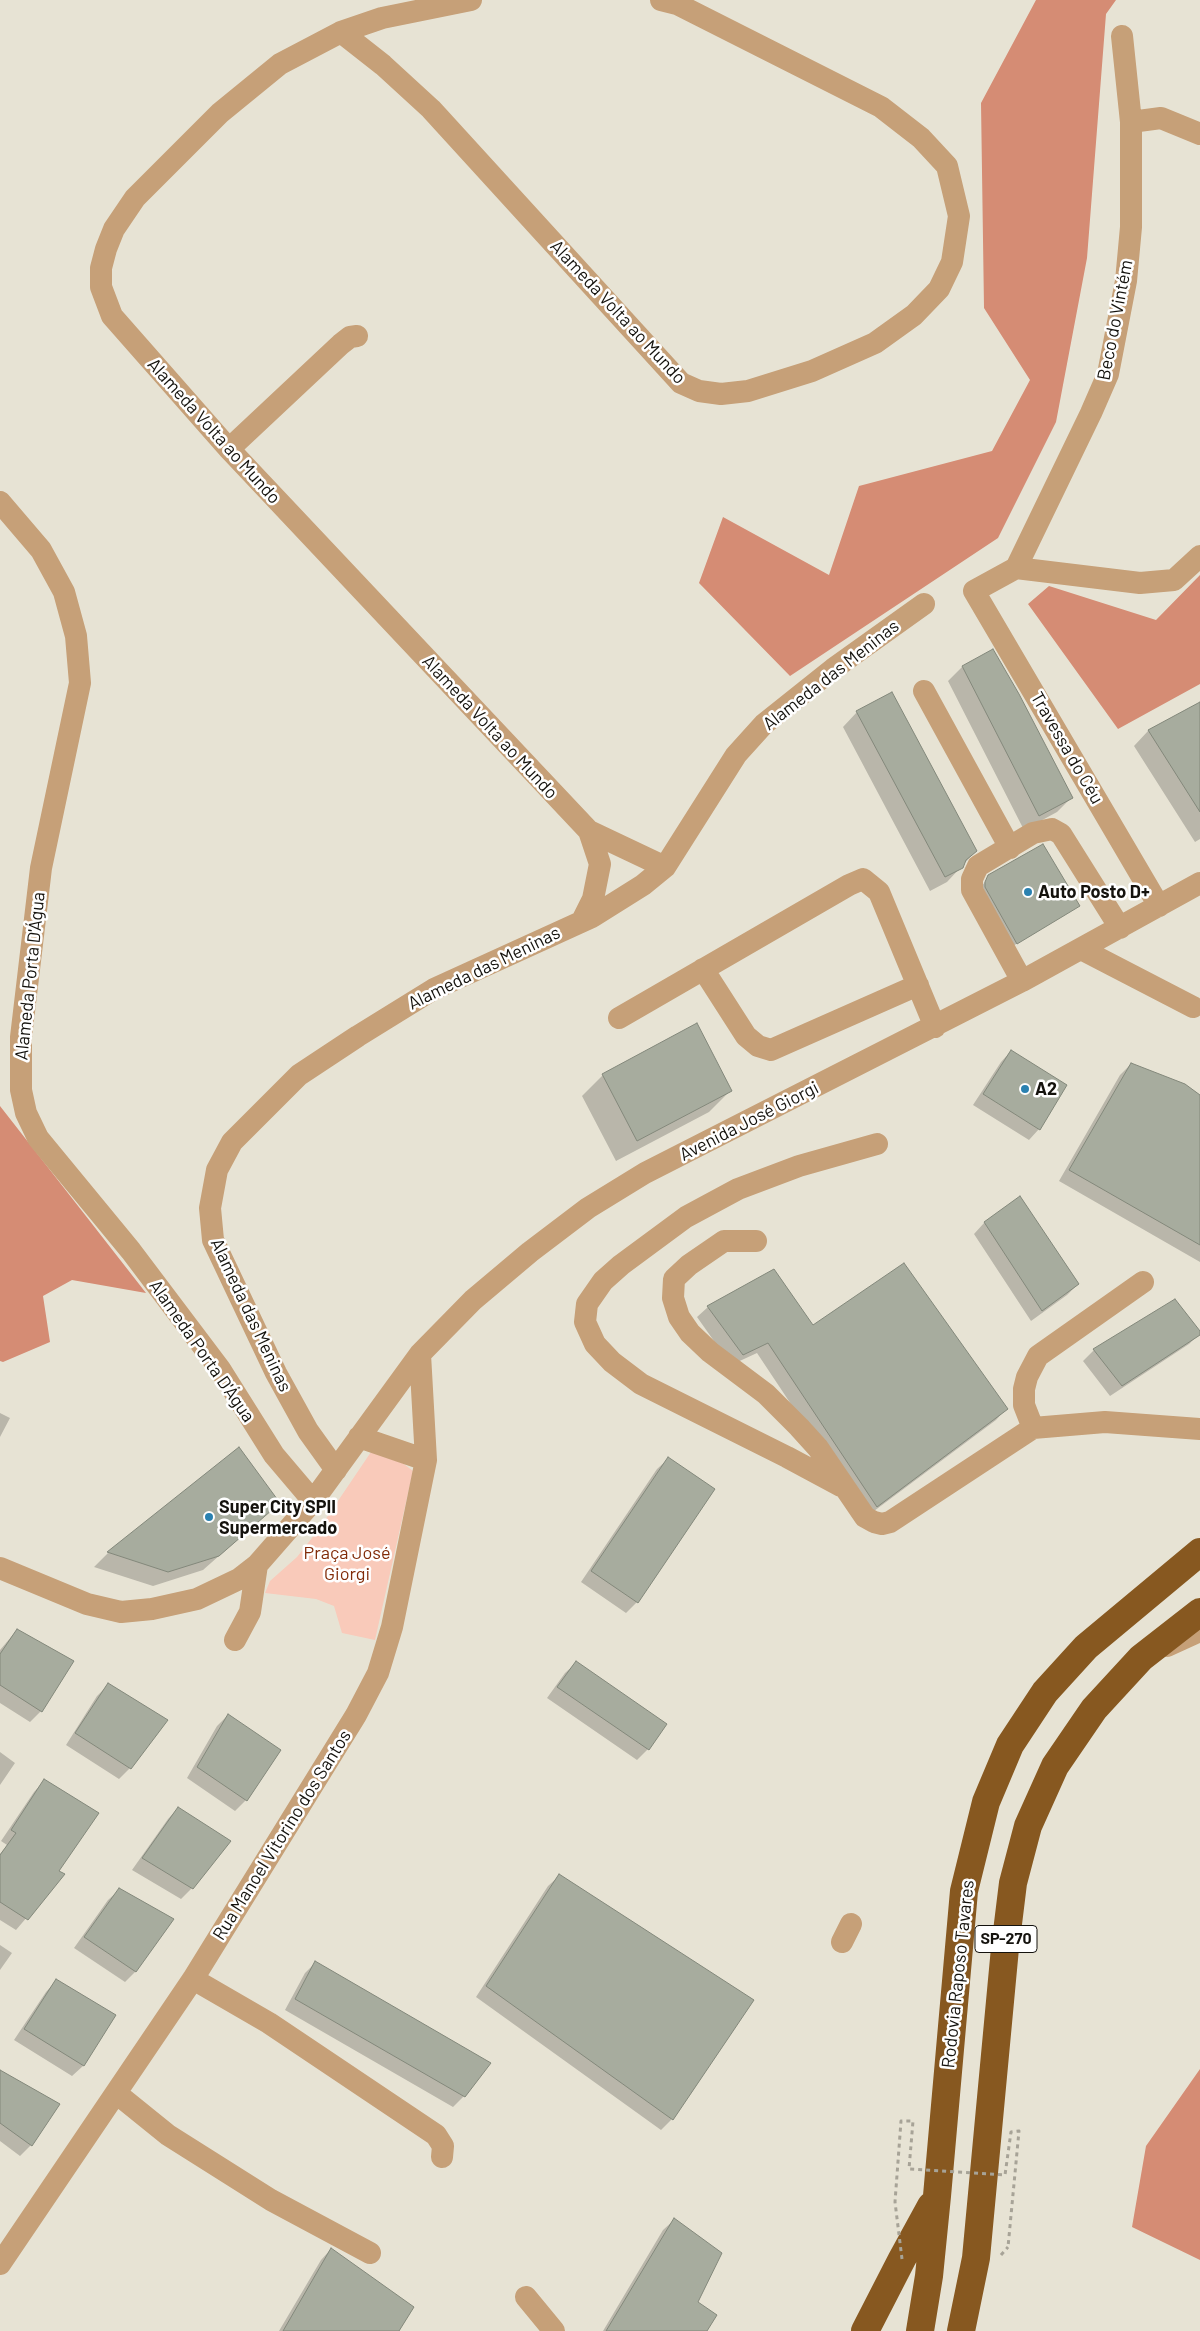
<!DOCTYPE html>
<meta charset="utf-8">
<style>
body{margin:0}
canvas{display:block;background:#e7e3d4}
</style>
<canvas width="1200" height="2331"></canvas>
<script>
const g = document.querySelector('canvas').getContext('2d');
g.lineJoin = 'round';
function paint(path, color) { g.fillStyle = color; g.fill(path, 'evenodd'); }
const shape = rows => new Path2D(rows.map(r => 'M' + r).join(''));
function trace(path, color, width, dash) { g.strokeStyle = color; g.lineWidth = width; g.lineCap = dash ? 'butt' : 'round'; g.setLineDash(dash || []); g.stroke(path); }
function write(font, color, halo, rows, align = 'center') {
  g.font = font + ' Barlow,sans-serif'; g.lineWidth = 5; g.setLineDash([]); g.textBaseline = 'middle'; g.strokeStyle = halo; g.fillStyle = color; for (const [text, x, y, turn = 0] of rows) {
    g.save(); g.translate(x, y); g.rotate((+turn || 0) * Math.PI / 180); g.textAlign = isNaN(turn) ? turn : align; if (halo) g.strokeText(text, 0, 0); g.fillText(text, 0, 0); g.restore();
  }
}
const green = shape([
 [383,1448,413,1471,375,1640,342,1633,334,1606,316,1599,265,1593,270,1581,297,1557,319,1529,371,1452]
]);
const forest = shape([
 [1036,0,1116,0,1106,14,1087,258,1056,422,998,538,790,676,699,583,723,517,829,575,859,486,992,451,1030,380,984,308,981,103],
 [1200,575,1200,684,1118,729,1028,604,1049,586,1156,620],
 [0,1106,146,1293,72,1280,43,1296,50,1342,3,1362,0,1361],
 [1200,2069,1200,2260,1132,2227,1146,2146]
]);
const shadow = shape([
 [962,667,1071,798,1057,812,1024,830,948,681],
 [1200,703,1200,839,1195,842,1134,746,1148,731],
 [857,712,976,851,947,882,930,891,843,727],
 [989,876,1078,906,1013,946,982,886],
 [1011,1051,1039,1129,1029,1140,973,1105,1001,1062],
 [1131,1064,1200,1096,1200,1262,1059,1181,1120,1075],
 [603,1075,730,1091,709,1112,616,1161,582,1096],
 [1020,1198,1078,1284,1067,1295,1031,1321,974,1234,984,1223],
 [708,1307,813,1327,1006,1409,996,1420,866,1517,757,1353,731,1365,697,1317],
 [1200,1333,1189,1344,1110,1396,1083,1361,1094,1350],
 [0,1413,10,1418,0,1437],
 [239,1449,279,1503,203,1570,153,1586,94,1567,108,1553],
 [668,1459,637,1602,626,1613,581,1582,657,1469],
 [17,1630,41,1711,30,1722,0,1703,0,1650],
 [576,1663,648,1749,637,1760,547,1698,565,1673],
 [108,1685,130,1768,119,1779,66,1745,97,1696],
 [228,1715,246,1800,235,1811,187,1778,217,1726],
 [0,1752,15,1763,0,1785],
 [44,1781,58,1871,63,1875,16,1930,0,1920,0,1854,7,1845,1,1841,34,1792],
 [178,1808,192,1888,181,1899,132,1870,168,1819],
 [559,1876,672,2119,661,2130,476,1997,548,1886],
 [119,1890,135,1972,125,1982,74,1948,108,1900],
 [0,1945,12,1953,0,1970],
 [316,1962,464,2096,453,2107,285,2010,305,1973],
 [56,1981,114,2016,83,2066,72,2076,14,2040,46,1992],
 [0,2078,31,2145,20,2156,0,2141],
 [674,2220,706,2331,603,2331,663,2230],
 [331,2249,398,2331,279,2331,321,2260]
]);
const building = shape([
 [993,649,1019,694,1073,798,1039,816,962,666,993,649],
 [892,692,977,851,966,860,963,868,945,877,856,711,892,692],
 [1200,702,1200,812,1148,730,1200,702],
 [1043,844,1080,906,1017,944,985,887,985,882,988,875,1043,844],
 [697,1023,732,1091,637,1141,602,1074,697,1023],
 [1011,1050,1067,1085,1040,1130,983,1094,1011,1050],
 [1131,1063,1185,1084,1200,1095,1200,1245,1069,1170,1131,1063],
 [1020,1196,1079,1284,1042,1311,984,1222,1020,1196],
 [904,1263,1008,1409,877,1507,768,1343,743,1355,707,1306,774,1269,813,1325,904,1263],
 [1175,1299,1200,1331,1200,1335,1122,1386,1093,1349,1175,1299],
 [239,1447,280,1503,219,1556,168,1572,107,1552,239,1447],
 [668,1457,715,1489,638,1603,591,1571,668,1457],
 [17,1629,74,1661,42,1712,0,1685,0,1654,17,1629],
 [576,1661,667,1724,649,1750,557,1687,576,1661],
 [108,1683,168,1720,131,1769,75,1733,108,1683],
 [228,1714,281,1750,247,1801,197,1767,228,1714],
 [44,1779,99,1813,59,1871,65,1874,28,1920,0,1902,0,1855,16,1833,11,1830,44,1779],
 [178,1807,231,1841,193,1889,142,1858,178,1807],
 [559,1874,754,2000,673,2120,486,1986,559,1874],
 [119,1888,174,1919,136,1972,84,1937,119,1888],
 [315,1961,491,2063,465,2097,295,1999,315,1961],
 [56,1979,116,2015,84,2066,24,2029,56,1979],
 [0,2070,60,2104,32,2146,0,2123,0,2070],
 [674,2218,722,2253,698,2302,717,2315,707,2331,606,2331,674,2218],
 [331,2248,414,2307,399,2331,283,2331,331,2248]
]);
const path = shape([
 [1001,2255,1008,2247]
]);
const minor = shape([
 [471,0,382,18,341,32,280,64,220,113,135,198,114,229,106,249,101,268,101,287,112,316,229,449,589,831,665,867],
 [341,32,383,65,431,109,681,383,699,391,721,394,748,391,812,371,875,343,914,315,939,289,952,262,959,216,947,166,921,138,881,107,677,4,661,0],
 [1122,36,1131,122,1131,227,1126,281,1108,374,1091,413,1016,568,974,591,1159,906],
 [1131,122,1161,118,1200,134],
 [229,449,341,344,350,337,357,336],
 [0,502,41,550,64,592,76,636,80,683,41,868,21,1037,21,1090,26,1113,38,1138,131,1251,220,1369,274,1455,313,1501],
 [1016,568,1140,583,1174,580,1200,556],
 [924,691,1010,848],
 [582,921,593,899,600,864,589,831],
 [1081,949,1193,1007],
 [703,969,746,1036,758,1046,771,1050,918,985],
 [1022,981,972,890,972,879,978,866,1033,833,1052,829,1061,834,1120,928],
 [619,1018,849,885,863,879,879,892,935,1027],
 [756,1241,724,1241,689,1265,674,1279,673,1298,679,1317,690,1333,710,1352,766,1394,799,1427,818,1448,865,1517,874,1522,882,1524,890,1522,1033,1428,1024,1405,1024,1389,1027,1377,1038,1356,1143,1282],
 [1033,1428,1105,1422,1200,1429],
 [359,1437,426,1460],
 [336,1470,308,1431,276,1373,213,1240,210,1208,217,1170,232,1142,299,1075,358,1036,434,989,592,917,643,885,665,867,736,755,764,724,833,669,924,604],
 [841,1486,787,1457,641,1384,612,1362,595,1344,585,1322,587,1304,603,1281,621,1265,686,1217,738,1189,799,1166,877,1144],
 [0,1568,87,1604,121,1612,152,1609,197,1599,239,1579,257,1565,313,1501,420,1354,473,1300,530,1252,588,1208,645,1173,1022,981,1200,883],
 [235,1640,250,1612,257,1565],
 [1167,1646,1200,1631],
 [842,1942,851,1924],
 [193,1979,269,2023,436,2135,443,2146,442,2157],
 [116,2093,168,2135,271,2200,370,2253],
 [0,2264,193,1979,356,1715,378,1673,392,1627,426,1460,420,1354],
 [526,2297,554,2331]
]);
const highway = shape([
 [865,2331,902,2259,931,2206],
 [920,2331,929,2276,937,2196,964,1891,986,1802,1010,1745,1045,1692,1086,1647,1200,1552],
 [961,2331,976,2258,1005,1948,1013,1883,1028,1826,1055,1766,1094,1709,1141,1658,1200,1612]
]);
const pathBridge = shape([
 [902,2259,895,2202,901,2121,913,2121,909,2169,1005,2175,1011,2132,1019,2131,1008,2247]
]);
const markers = [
 [1028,892,5,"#2a81b0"],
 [1025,1089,5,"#2a81b0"],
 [209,1517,5,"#2a81b0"]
];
const shields = [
 [1006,1939,62]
];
const shieldNames = [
 ["SP-270",1006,1939]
];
const streetNames = [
 ["Alameda Volta ao Mundo",618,312,47],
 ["Beco do Vintém",1115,320,-79],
 ["Alameda Volta ao Mundo",214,431,48],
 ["Alameda das Meninas",831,675,-38],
 ["Alameda Volta ao Mundo",490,727,47],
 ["Travessa do Céu",1067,748,60],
 ["Alameda das Meninas",484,968,-26],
 ["Alameda Porta D'Água",30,976,-84],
 ["Avenida José Giorgi",749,1121,-27],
 ["Alameda das Meninas",251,1315,65],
 ["Alameda Porta D'Água",202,1351,55],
 ["Rua Manoel Vitorino dos Santos",282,1835,-58],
 ["Rodovia Raposo Tavares",958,1974,-84]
];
const poiNames = [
 ["Auto Posto D+",1038,892],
 ["A2",1035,1089],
 ["Super City SPII",219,1507],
 ["Supermercado",219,1528]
];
const parkNames = [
 ["Praça José",347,1553],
 ["Giorgi",347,1574]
];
paint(green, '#f9caba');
paint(forest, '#d58c74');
paint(shadow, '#0003');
paint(building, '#a7ac9e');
trace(building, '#83887b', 1);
trace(path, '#a7a397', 3, [4, 4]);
trace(minor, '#c6a078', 22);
trace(highway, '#875820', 28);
trace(pathBridge, '#a7a397', 3, [4, 4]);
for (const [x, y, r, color] of markers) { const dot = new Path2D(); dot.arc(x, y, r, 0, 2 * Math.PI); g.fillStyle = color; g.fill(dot); trace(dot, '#fff', 2); }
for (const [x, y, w] of shields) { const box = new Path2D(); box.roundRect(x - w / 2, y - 13.5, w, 27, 4); g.fillStyle = '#fff'; g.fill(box); trace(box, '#14120d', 1); }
write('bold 16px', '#14120d', null, shieldNames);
write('18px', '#14120d', '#fff', streetNames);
write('bold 18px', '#14120d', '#fff', poiNames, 'left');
write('18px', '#812b08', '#fff', parkNames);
</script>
